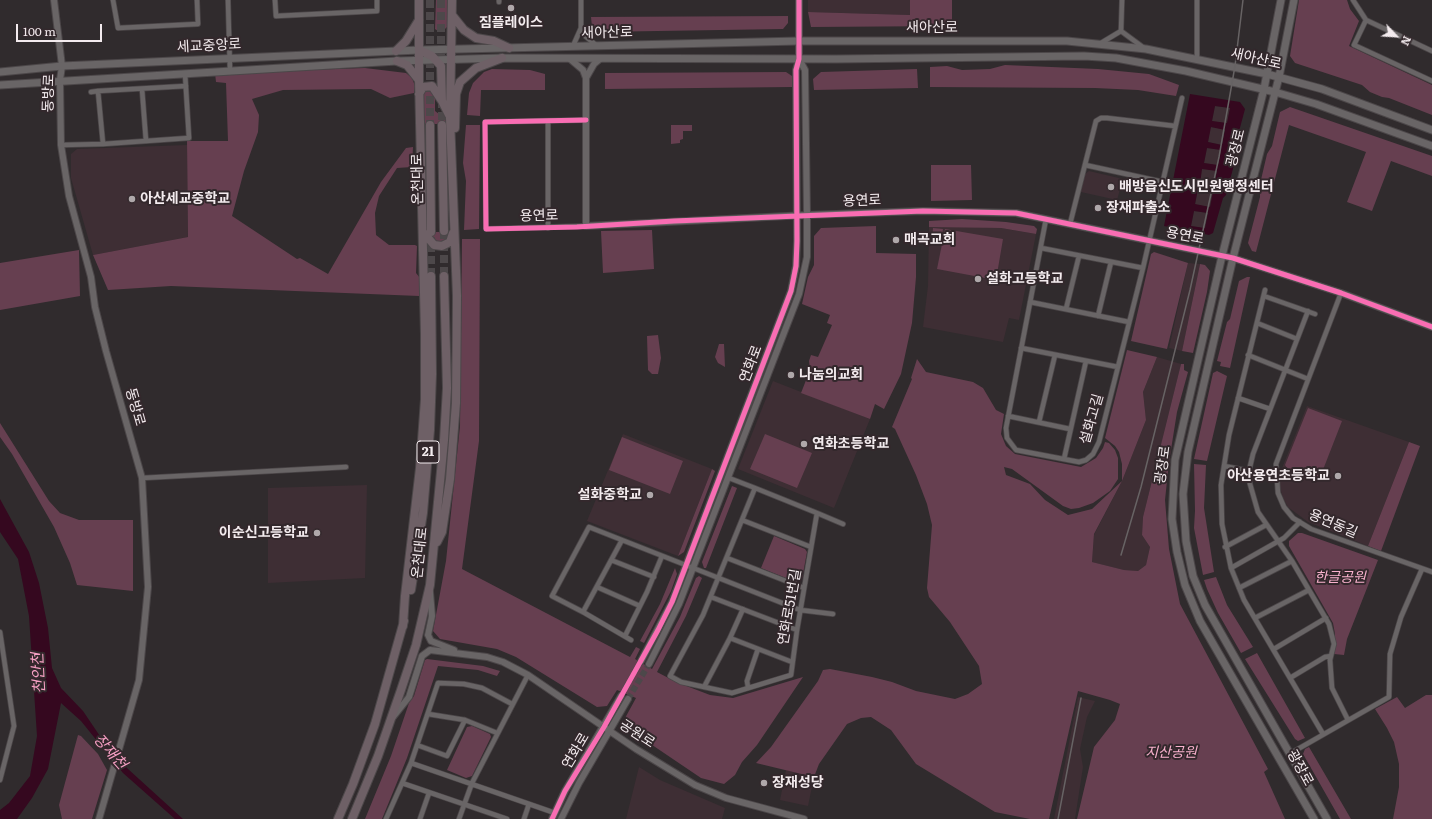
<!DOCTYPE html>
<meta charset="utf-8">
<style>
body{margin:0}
#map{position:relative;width:1432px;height:819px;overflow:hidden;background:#302b2d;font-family:Literata,serif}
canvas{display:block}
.north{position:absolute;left:1376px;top:16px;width:40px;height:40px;-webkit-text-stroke:3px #33282c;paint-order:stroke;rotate:115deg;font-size:11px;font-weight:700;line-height:16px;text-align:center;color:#f3ebee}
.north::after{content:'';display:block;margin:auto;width:14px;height:18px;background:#f3ebee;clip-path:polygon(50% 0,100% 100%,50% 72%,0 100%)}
.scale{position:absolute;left:16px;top:24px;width:86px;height:18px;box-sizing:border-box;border:2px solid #f3ebee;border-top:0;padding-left:5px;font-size:12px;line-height:14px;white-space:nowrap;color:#f3ebee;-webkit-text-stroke:3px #33282c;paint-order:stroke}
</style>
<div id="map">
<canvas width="1432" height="819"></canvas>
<div class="north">N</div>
<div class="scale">100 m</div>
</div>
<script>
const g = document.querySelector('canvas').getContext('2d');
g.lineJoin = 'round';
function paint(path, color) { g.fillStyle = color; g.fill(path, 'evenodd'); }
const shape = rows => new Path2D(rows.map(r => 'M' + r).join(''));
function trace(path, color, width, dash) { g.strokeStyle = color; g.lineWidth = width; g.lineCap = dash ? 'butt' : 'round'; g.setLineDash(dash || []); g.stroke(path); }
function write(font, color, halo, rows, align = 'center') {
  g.font = font + ' Literata,"Noto Sans KR",serif'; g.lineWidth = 4; g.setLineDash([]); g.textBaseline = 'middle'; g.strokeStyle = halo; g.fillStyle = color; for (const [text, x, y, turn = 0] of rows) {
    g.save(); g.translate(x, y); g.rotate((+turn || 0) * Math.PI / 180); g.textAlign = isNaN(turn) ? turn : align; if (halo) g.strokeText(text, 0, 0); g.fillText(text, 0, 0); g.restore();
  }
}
const built = shape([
 [808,0,910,0,910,15,808,12],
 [1215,106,1230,108,1227,124,1212,121],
 [1210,127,1225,129,1222,145,1208,142],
 [187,145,188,237,93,255,71,178,71,154,77,149],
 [1207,148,1222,150,1218,166,1204,163],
 [1202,168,1217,171,1214,186,1199,184],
 [1089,171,1123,179,1117,200,1081,192,1085,174],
 [1198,189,1213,192,1210,207,1195,205],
 [1194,211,1208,213,1205,229,1191,226],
 [953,226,1001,228,1036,234,1019,320,1009,318,1003,342,923,327,928,286,929,227],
 [1188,263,1200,264,1182,351,1169,348],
 [1157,357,1181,364,1143,517,1142,535,1150,547,1146,565,1138,571,1124,570,1092,562,1094,535,1122,481,1146,420,1143,392],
 [773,381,870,419,834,508,738,469],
 [1307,406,1409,442,1368,546,1308,522,1288,507,1283,498,1280,488,1280,473],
 [623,434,712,469,678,556,587,521],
 [367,485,365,578,268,583,268,488],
 [1078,697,1095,701,1087,717,1080,749,1083,767,1075,819,1054,819],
 [639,767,660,780,725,808,722,819,626,819],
 [786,770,814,777,808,806,780,800]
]);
const green = shape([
 [436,0,449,0,448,26,444,30,438,31,435,29],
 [910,0,952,0,952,26,811,27,808,12,910,15],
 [1299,0,1347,0,1350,9,1359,21,1349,46,1432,85,1432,115,1389,98,1382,97,1370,92,1362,85,1295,63,1290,56],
 [788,16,788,23,783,29,596,32,592,27,591,17],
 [1005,65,1098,69,1149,74,1179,85,1176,96,1138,90,1095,88,930,87,930,67,947,66,962,70,990,69],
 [365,68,406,73,412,78,415,86,414,93,390,98,371,89,283,90,252,99,259,115,258,132,244,171,232,216,297,259,300,258,328,274,381,182,406,148,413,147,412,167,397,168,379,196,375,213,376,235,389,245,415,245,417,246,416,273,420,278,419,296,171,286,108,290,93,255,188,237,187,141,228,141,226,83,216,82,215,73],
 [492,69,530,70,545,74,545,90,481,90,480,116,467,115,469,93,473,83,484,72],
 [917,69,918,88,814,90,813,79,821,72],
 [786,72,792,76,792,87,605,89,605,73],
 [429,88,435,95,435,111,447,120,448,124,424,124,424,92],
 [1290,107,1432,156,1432,176,1391,161,1372,211,1347,202,1366,152,1289,125,1256,252,1252,251,1248,243,1260,197,1260,184,1267,154,1272,146,1280,112],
 [466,125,480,125,479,229,464,230,466,181,463,163],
 [671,125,692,125,692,131,683,131,683,139,680,140,680,143,671,144],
 [931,165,971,165,972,200,931,201],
 [962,219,1006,222,1034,226,1037,229,1036,234,1001,228,929,227,929,221],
 [876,226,876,253,916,254,916,277,912,323,901,374,884,409,875,404,870,419,801,393,810,370,809,361,811,355,818,357,832,325,827,323,830,315,802,304,808,277,814,265,814,236,821,228],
 [933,228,943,229,941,241,932,240],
 [945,229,1003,239,996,280,937,269],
 [652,230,654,269,603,273,601,231],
 [430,232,452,232,446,242,437,242,434,240],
 [462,239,480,239,479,441,462,569,630,657,636,647,640,649,635,659,652,669,680,617,696,578,699,576,702,578,686,616,657,672,676,682,710,695,733,698,803,677,757,745,742,762,735,775,724,784,701,778,627,728,624,720,636,698,617,690,607,706,597,707,516,657,497,649,440,639,433,631,446,561,460,426],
 [79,250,80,296,0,310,0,263],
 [1154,252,1188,263,1167,349,1131,341,1151,254],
 [1200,264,1205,265,1210,271,1207,292,1193,353,1182,351],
 [1247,277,1250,277,1230,368,1220,366,1221,362,1217,361,1227,322,1230,319,1239,281],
 [658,335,661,358,658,374,652,374,648,370,647,336],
 [719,344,724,344,725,367,718,363,715,357],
 [1127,350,1157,357,1143,392,1146,420,1122,481,1094,534,1092,562,1124,570,1138,571,1146,565,1150,547,1142,535,1143,517,1181,364,1184,364,1184,370,1188,372,1177,412,1169,462,1165,500,1169,549,1180,604,1268,769,1264,772,1285,819,1077,819,1094,747,1115,720,1120,704,1110,700,1078,691,1049,819,1030,819,995,812,916,764,891,730,871,717,861,718,847,724,819,764,814,777,756,763,771,747,818,681,823,670,830,669,872,677,892,682,916,691,955,699,968,694,982,684,979,666,950,622,929,597,927,588,932,525,927,504,916,475,895,429,892,427,912,379,911,378,917,359,926,372,973,382,983,388,996,410,1004,414,1001,434,1006,446,1015,454,1081,467,1096,458,1103,448,1105,442,1109,443,1115,450,1118,458,1118,479,1110,491,1093,503,1079,508,1071,509,1063,506,1012,469,1004,467,1006,475,1030,484,1045,500,1068,515,1092,509,1122,481,1122,464,1119,452,1115,446,1105,438],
 [1217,371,1227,376,1207,461,1194,459,1213,373],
 [1308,408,1342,421,1319,480,1287,468,1285,465],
 [0,423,49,501,60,513,79,520,133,520,133,591,77,585,70,563,54,527,12,454,0,437],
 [765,434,812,453,797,488,750,469],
 [622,437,683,461,670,494,609,470],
 [1409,442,1420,446,1381,551,1368,546],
 [1194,464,1206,465,1204,508,1214,572,1203,575,1194,528,1195,511],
 [712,469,715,471,684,552,678,556],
 [732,486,737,488,706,568,704,568,702,562],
 [1298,533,1302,533,1378,560,1347,639,1344,655,1334,654,1335,634,1333,623,1289,546,1289,541],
 [774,536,805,549,807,552,802,579,796,582,761,568],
 [675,568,677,574,671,591,644,643,640,641,660,604],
 [1216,577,1227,605,1253,647,1241,653,1218,613,1207,589,1204,580],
 [1257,653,1305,738,1298,741,1295,739,1245,659],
 [427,659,483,666,500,671,497,676,478,670,438,666,407,758,382,819,365,819,391,756,409,703,414,696,425,660],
 [1426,695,1432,695,1432,819,1393,819,1399,787,1399,764,1394,742,1387,728,1375,709,1397,697,1405,708],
 [472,726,490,734,491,737,472,776,466,778,447,770,467,727],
 [78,735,81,736,98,754,107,770,92,819,62,819,59,805],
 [1309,747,1351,819,1340,819,1303,754,1305,749]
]);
const water = shape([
 [1190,94,1240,102,1245,109,1233,154,1234,165,1226,195,1223,198,1213,233,1209,235,1164,226],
 [1215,106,1230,108,1227,123,1212,121],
 [1211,127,1225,130,1222,145,1208,142],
 [1207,148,1221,150,1218,165,1204,163],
 [1202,169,1217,171,1214,186,1200,184],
 [1198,189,1213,192,1210,207,1195,204],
 [1194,211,1208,213,1205,228,1191,226],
 [0,499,29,552,39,583,48,628,52,668,61,688,83,711,108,748,128,769,183,819,175,819,123,773,81,721,61,703,48,769,32,798,17,819,0,819,0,810,9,803,30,776,37,736,29,616,18,559,0,532]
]);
const tertiaryTunnel = shape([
 [621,696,641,661],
 [628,699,649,664]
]);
const trunkTunnel = shape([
 [430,0,430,125],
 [441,0,441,67],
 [442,100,442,125],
 [444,231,444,276],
 [431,276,431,237]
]);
const minor = shape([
 [113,0,118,28,198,24,197,0],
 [228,0,230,70],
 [275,0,276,16,377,11,377,0],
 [499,0,499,2],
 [1353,0,1366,20,1432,51],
 [1366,20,1354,45,1432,81],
 [581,28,585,36,596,45],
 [1121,31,1144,48],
 [1121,31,1122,0],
 [1101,43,1121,31],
 [573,46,581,28,581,0],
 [1197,59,1197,0],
 [142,89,146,141],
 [91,92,98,91],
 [103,144,98,91,186,86],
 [61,145,103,144,189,138,185,73],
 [1085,165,1163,182],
 [1046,219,1006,428,1007,438,1016,450,1079,462,1086,460,1093,454,1099,442,1143,268,1182,98],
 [1070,224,1096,121,1101,118,1107,118,1175,126],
 [586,226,486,229,485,122,586,120],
 [548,228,548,121],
 [1041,248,1143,268],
 [1265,290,1229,435,1221,485,1222,524,1231,568,1244,600,1323,734],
 [1341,293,1276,464,1278,493,1284,507,1293,518,1311,529,1432,572],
 [1264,296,1315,314],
 [1030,302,1129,322],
 [1066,309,1079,256],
 [1308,311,1253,454,1249,471,1250,484,1258,512,1292,561,1329,624,1334,644,1330,660,1332,688,1348,720],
 [1098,316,1111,262],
 [1257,323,1297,339],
 [1021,348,1118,367],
 [1248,355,1308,379],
 [1238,398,1270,409],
 [1008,416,1070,429],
 [1039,422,1055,355],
 [1064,459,1086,361],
 [1224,466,1249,471],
 [142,478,346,467],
 [729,478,755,488,817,513,797,630,791,675,732,693,681,682,670,676,703,615,755,488],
 [817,513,843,524],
 [742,520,811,547],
 [1225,547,1266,525],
 [727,558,804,588],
 [611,560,654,577],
 [1231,568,1284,538,1300,522],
 [597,587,640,606],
 [1239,588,1292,561],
 [711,597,797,630],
 [583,612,552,596,589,527,622,540],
 [1255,618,1309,590],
 [0,632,14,726,0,780],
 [625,636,647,592,662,556],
 [730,638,792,662],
 [631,640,583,612,622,540,800,610,833,614],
 [1274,649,1326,618],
 [1290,678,1325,657,1331,656],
 [704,687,730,638,743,609],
 [748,687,747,681,758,649],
 [428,714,465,720,497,733],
 [417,745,447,756,465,720],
 [1291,753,1389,697,1390,654,1401,617,1422,569],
 [411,763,555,813],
 [402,783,507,819],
 [386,819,411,763,438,683,464,684,482,688,512,704],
 [420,819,429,793],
 [459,819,472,783,528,675],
 [524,819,529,804]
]);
const tertiary = shape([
 [54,0,62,66,60,80,61,145,69,196,91,277,95,307,106,351,142,478,148,587,139,680,99,819],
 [570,59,583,70,586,78],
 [600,59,594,64,586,78,586,226,807,215,923,211,1016,213,1233,258,1341,293,1432,327],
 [430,592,432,616,428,635,431,641,454,650],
 [641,661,672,602,791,291,796,266,797,241,796,70,799,59,799,0],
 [649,664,679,604,799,294,807,257,807,215,805,70,799,59],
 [393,717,409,697,422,656,430,650,487,657,503,662,528,675,636,749,695,785,726,798,804,819],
 [552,819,565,791,621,696],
 [561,819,579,783,628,699]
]);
const secondary = shape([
 [1281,0,1264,89,1222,256,1175,460,1172,519,1177,552,1185,585,1200,621,1314,819],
 [1294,0,1279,77,1233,258,1188,452,1183,494,1186,541,1193,576,1205,605,1327,819],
 [0,72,62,66,419,50,799,41,1067,41,1146,49,1267,74,1322,89,1432,130],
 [0,85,397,61,502,58,836,59,1084,56,1116,58,1186,71,1275,92,1316,104,1432,146]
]);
const trunk = shape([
 [452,15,464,30,476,38,494,41,509,48],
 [419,50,432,56,441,66,442,101,449,115],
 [396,51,406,41,419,20],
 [397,61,407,65,418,79],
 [419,94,423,87,432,86,442,101],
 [430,125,431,232],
 [442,125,444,231],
 [455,128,456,94,460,82,476,68,502,58],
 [424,233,434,245,442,246,450,242,453,233],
 [437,542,442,532,450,479,456,403,457,296,450,118,452,0],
 [411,590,423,513,430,430,432,374,431,276],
 [403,626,405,596,420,468,425,399,425,335,419,80,419,0],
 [338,819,353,784,375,724,404,621],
 [352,819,378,756,401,690,416,645,430,585,444,440,447,388,444,276]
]);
const rail = shape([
 [1121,555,1141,487,1190,290,1219,157,1235,66,1243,0],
 [1058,819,1081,698]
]);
const cycleway = shape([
 [586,120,485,122,486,229,577,227,674,221,923,211,1016,213,1233,258,1341,293,1432,327],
 [552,819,565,791,604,727,658,630,672,602,791,291,796,266,797,241,796,70,799,59,799,0]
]);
const markers = [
 [511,8,4,"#afa8aa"],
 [1111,187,4,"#afa8aa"],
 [132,199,4,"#afa8aa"],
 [1098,208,4,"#afa8aa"],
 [896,240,4,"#afa8aa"],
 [978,279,4,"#afa8aa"],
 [791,375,4,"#afa8aa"],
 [804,444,4,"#afa8aa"],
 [1338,476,4,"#afa8aa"],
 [650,495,4,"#afa8aa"],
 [317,533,4,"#afa8aa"],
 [764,783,4,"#afa8aa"]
];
const shields = [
 [428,452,22]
];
const shieldNames = [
 ["21",428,452]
];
const poiNames = [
 ["짐플레이스",511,23,"center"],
 ["배방읍신도시민원행정센터",1119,187],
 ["아산세교중학교",140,199],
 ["장재파출소",1106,208],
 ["매곡교회",904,240],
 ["설화고등학교",986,279],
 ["나눔의교회",799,375],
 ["연화초등학교",812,444],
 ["아산용연초등학교",1330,476,"right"],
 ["설화중학교",642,495,"right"],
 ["이순신고등학교",309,533,"right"],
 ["장재성당",772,783]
];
const streetNames = [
 ["새아산로",932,28],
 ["새아산로",607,33,-1],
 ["세교중앙로",209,46,-3],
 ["새아산로",1256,59,13],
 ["동방로",49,93,-88],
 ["광장로",1236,148,-76],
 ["온천대로",418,179,-91],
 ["용연로",862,201,-2],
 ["용연로",539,216,-1],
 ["용연로",1185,236,11],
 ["연화로",751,364,-69],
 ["동방로",135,407,74],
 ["설화고길",1092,419,-74],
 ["광장로",1163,465,-82],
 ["용연동길",1333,524,23],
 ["온천대로",420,553,-84],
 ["연화로51번길",790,607,-80],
 ["공원로",637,734,33],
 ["연화로",576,751,-59],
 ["광장로",1300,768,61]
];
const parkNames = [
 ["한글공원",1340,578],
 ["지산공원",1171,753]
];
const waterNames = [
 ["천안천",39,673,-93],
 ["장재천",110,752,48]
];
paint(built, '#3e2e34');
paint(green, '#663f50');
paint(water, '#35081f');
trace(tertiaryTunnel, '#4d484a', 6, [6, 3]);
trace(trunkTunnel, '#4d484a', 8, [8, 4]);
trace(minor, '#4c4749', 6);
trace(tertiary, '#4c4749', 8);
trace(secondary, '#4c4749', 9);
trace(trunk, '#4c4749', 10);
trace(minor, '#696566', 4.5);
trace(tertiary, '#696566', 6);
trace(secondary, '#696566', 7);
trace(trunk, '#6e6066', 8);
trace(rail, '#676364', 1.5);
trace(cycleway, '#f96db3', 5);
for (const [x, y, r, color] of markers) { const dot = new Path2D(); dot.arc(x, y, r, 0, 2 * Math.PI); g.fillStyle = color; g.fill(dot); trace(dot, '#33282c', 1.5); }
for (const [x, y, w] of shields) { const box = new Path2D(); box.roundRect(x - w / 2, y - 11, w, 22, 3); g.fillStyle = '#33282c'; g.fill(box); trace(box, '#f3ebee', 1); }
write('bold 13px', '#f3ebee', null, shieldNames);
write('bold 14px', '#f3ebee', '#33282c', poiNames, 'left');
write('14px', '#f3ebee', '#33282c', streetNames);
write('italic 14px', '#f9b2ce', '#33282c', parkNames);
write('italic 15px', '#f7a0c4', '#33282c', waterNames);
</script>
